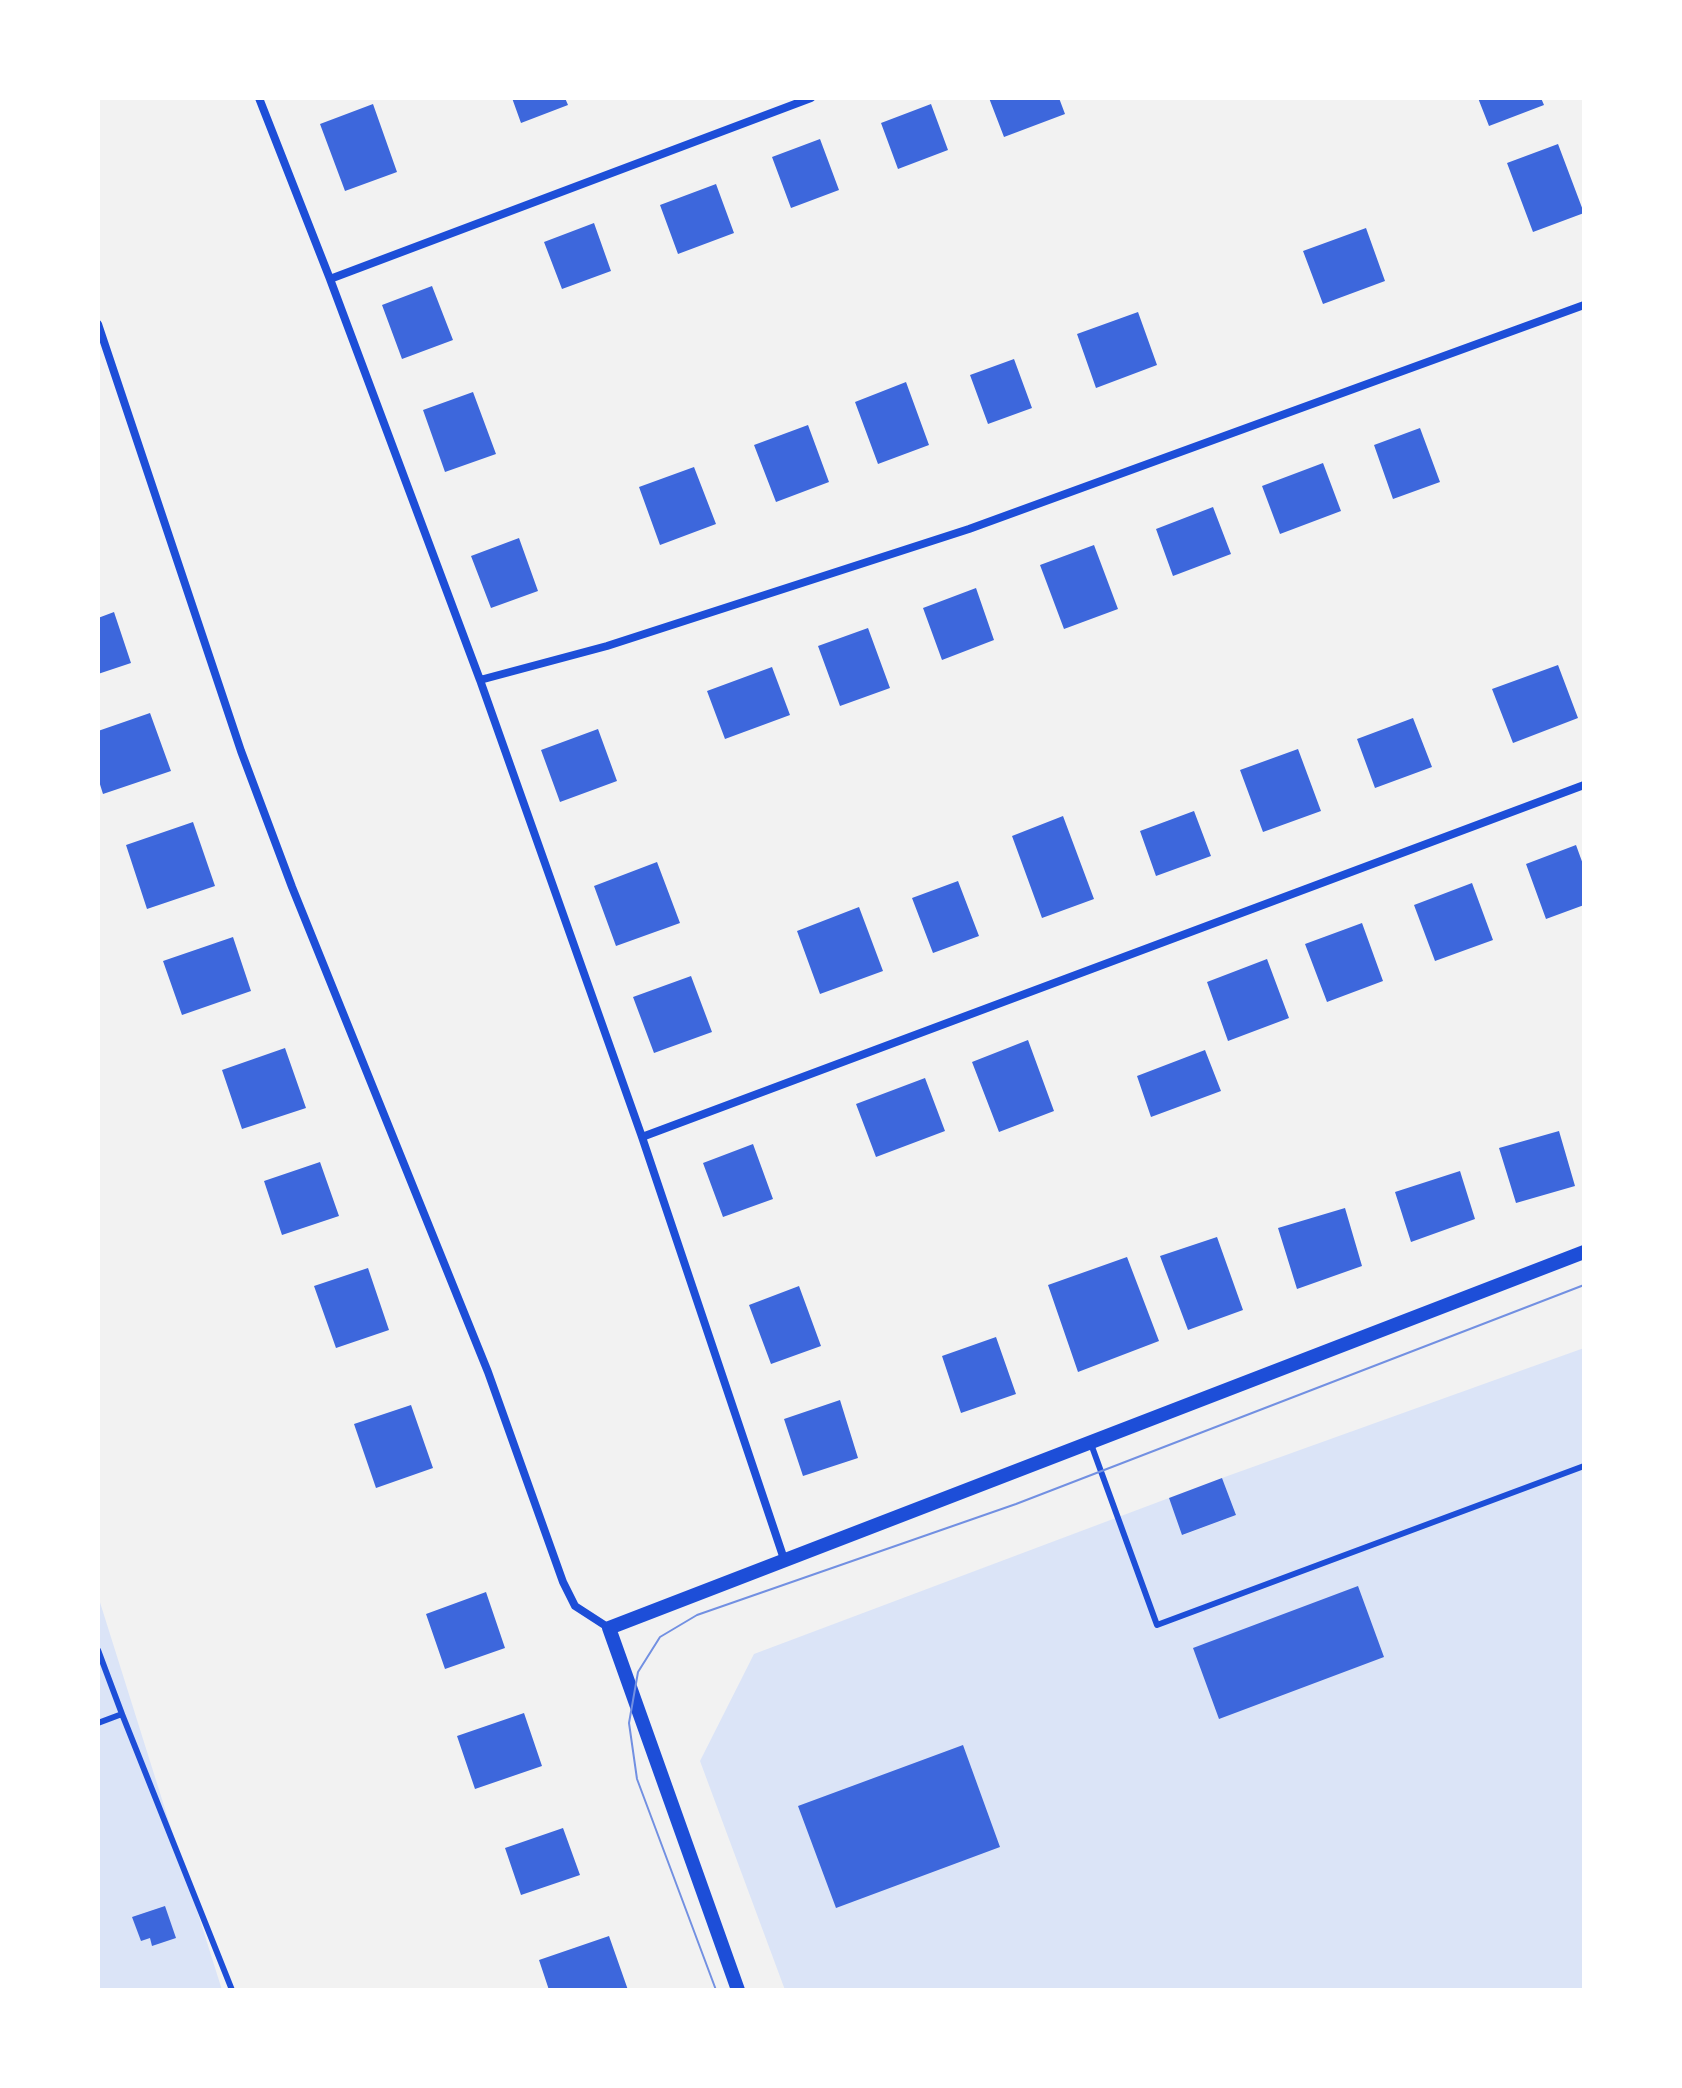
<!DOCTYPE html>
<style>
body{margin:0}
#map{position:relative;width:1682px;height:2088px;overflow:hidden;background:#f2f2f2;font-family:"Sofia Sans Condensed",sans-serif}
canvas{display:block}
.frame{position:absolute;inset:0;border:100px solid #fff;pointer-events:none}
</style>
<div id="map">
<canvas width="1682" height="2088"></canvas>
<div class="frame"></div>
</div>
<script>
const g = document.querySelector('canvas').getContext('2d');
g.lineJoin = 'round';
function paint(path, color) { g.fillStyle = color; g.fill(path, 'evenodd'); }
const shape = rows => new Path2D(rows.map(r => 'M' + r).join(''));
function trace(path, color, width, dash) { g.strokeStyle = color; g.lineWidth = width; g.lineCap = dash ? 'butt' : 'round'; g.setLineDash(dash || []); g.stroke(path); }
const green = shape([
 [1584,1348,1584,1990,785,1990,700,1761,754,1654,1169,1498,1183,1535,1236,1515,1222,1478],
 [98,1596,222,1990,98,1990]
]);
const building = shape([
 [512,98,565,98,568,105,521,123],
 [989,98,1059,98,1065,114,1004,137],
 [1478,98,1541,98,1544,105,1489,126],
 [373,104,397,172,345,191,320,124],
 [931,104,948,150,898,169,881,123],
 [820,139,839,190,791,208,772,157],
 [1558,144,1584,213,1533,232,1507,163],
 [716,184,734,233,678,254,660,205],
 [594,223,611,271,562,289,544,242],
 [1366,228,1385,281,1323,304,1303,251],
 [432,286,453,340,402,359,382,305],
 [1138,312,1157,365,1096,388,1077,334],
 [1014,359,1032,408,988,424,970,375],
 [906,382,929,445,878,464,855,402],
 [473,392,496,454,445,472,423,410],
 [808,425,829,482,776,502,754,445],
 [1420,428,1440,482,1393,499,1374,445],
 [1323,463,1341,511,1280,534,1262,486],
 [694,467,716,524,660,545,639,487],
 [1213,507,1231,554,1173,576,1156,529],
 [519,538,538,591,491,608,471,556],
 [1094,545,1118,609,1064,629,1040,565],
 [976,588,994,640,942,660,923,608],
 [114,612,131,663,98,674,98,618],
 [868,628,890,688,840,706,818,646],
 [1558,665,1578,718,1513,743,1492,689],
 [772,667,790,715,725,739,707,691],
 [150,713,171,771,103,794,98,778,98,731],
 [1413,718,1432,767,1375,788,1357,739],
 [598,729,617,781,560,802,541,750],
 [1298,749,1321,811,1263,832,1240,770],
 [1194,811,1211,856,1156,876,1140,831],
 [1063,816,1094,899,1042,918,1012,836],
 [193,822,215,886,147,909,126,845],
 [1576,845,1584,867,1584,905,1546,919,1526,864],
 [657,862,680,923,616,946,594,886],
 [958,881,979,936,933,953,912,898],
 [1472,883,1493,940,1435,961,1414,905],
 [859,907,883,971,820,994,797,931],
 [1362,923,1383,981,1327,1002,1305,944],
 [233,937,251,991,182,1015,163,961],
 [1267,959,1289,1018,1228,1041,1207,982],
 [691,976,712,1032,654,1053,633,997],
 [1028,1040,1054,1111,999,1132,972,1062],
 [285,1048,306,1108,242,1129,222,1070],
 [1205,1050,1221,1091,1151,1117,1137,1076],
 [925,1078,945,1131,876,1157,856,1104],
 [1559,1131,1575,1186,1516,1203,1499,1148],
 [753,1144,773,1199,723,1217,703,1163],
 [320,1162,339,1216,282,1235,264,1181],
 [1460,1171,1475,1219,1411,1242,1395,1192],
 [1345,1208,1362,1266,1297,1289,1278,1228],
 [1217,1237,1243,1310,1188,1330,1160,1256],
 [1127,1257,1159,1341,1078,1372,1048,1285],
 [368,1268,389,1330,336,1348,314,1286],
 [799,1286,821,1346,771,1364,749,1305],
 [996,1337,1016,1394,961,1413,942,1356],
 [840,1400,858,1458,803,1476,784,1419],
 [411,1405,433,1468,376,1488,354,1424],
 [1222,1478,1236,1515,1182,1535,1169,1498],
 [1358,1586,1384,1657,1219,1719,1193,1648],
 [486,1592,505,1648,445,1669,426,1614],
 [524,1713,542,1766,475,1789,457,1736],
 [963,1745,1000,1847,836,1908,798,1806],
 [563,1828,580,1875,521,1895,505,1848],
 [165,1906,176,1938,152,1946,150,1938,141,1941,132,1917],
 [609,1936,628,1990,549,1990,539,1960]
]);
const service = shape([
 [1091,1444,1157,1625,1584,1466],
 [98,1650,122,1714],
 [98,1723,122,1714,232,1990]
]);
const minor = shape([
 [259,98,330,279,811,98],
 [330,279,480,680,607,646,969,529,1584,305],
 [98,324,241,751,292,887,488,1372,563,1582,575,1606,609,1628],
 [480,680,642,1137,784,1559],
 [642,1137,1584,785]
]);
const tertiary = shape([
 [738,1990,609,1628,1584,1252]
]);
const tram = shape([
 [716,1990,637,1779,629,1723,638,1672,660,1637,697,1615,1016,1504,1584,1285]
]);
paint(green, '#dbe4f7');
paint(building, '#3d67dc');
trace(service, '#1d4ed8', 6);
trace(minor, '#1d4ed8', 8);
trace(tertiary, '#1d4ed8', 14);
trace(tram, '#7290e2', 2);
</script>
